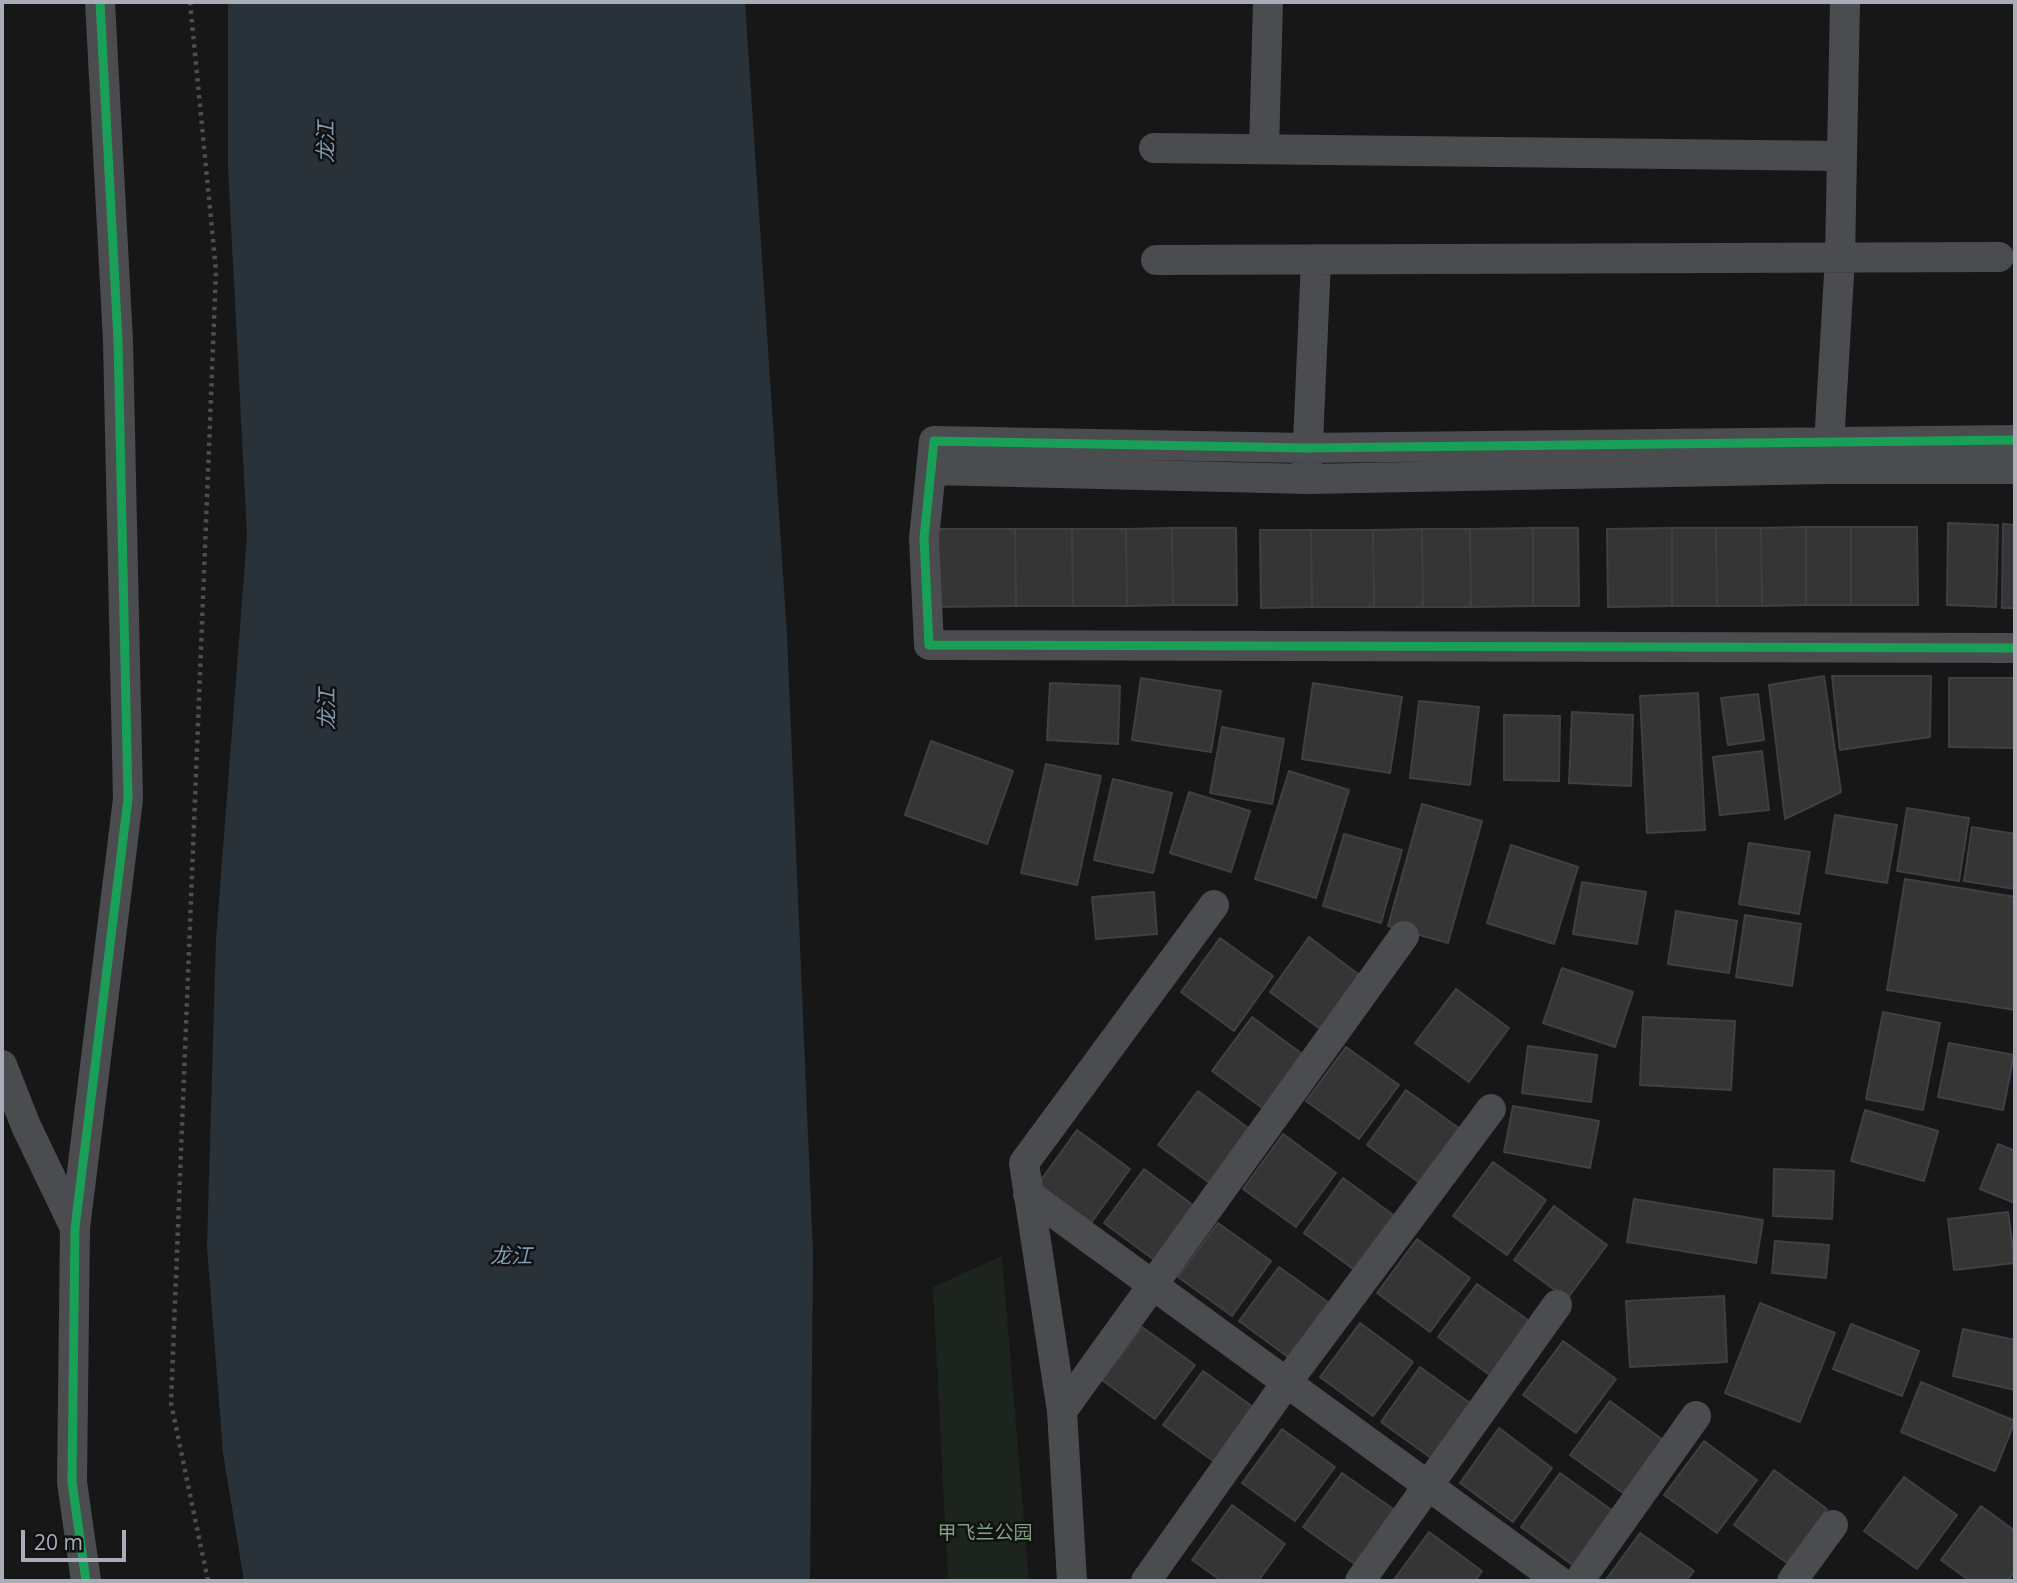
<!DOCTYPE html>
<meta charset="utf-8">
<style>
body{margin:0}
#map{position:relative;width:2017px;height:1583px;overflow:hidden;background:#171717;font-family:"Open Sans",sans-serif}
canvas{display:block}
.frame{position:absolute;inset:0;border:4px solid #a8adb8;pointer-events:none}
.scale{position:absolute;left:21px;top:1530px;width:105px;height:32px;box-sizing:border-box;border:4px solid #a8adb8;border-top:0;padding-left:9px;font-size:21px;line-height:24px;white-space:nowrap;color:#a8adb8;-webkit-text-stroke:5px #111113;paint-order:stroke}
</style>
<div id="map">
<canvas width="2017" height="1583"></canvas>
<div class="frame"></div>
<div class="scale">20 m</div>
</div>
<script>
const g = document.querySelector('canvas').getContext('2d');
g.lineJoin = 'round';
function paint(path, color) { g.fillStyle = color; g.fill(path, 'evenodd'); }
const shape = rows => new Path2D(rows.map(r => 'M' + r).join(''));
function trace(path, color, width, dash) { g.strokeStyle = color; g.lineWidth = width; g.lineCap = dash ? 'butt' : 'round'; g.setLineDash(dash || []); g.stroke(path); }
function write(font, color, halo, rows, align = 'center') {
  g.font = font + ' "Open Sans","Noto Sans SC",sans-serif'; g.lineWidth = 5; g.setLineDash([]); g.textBaseline = 'middle'; g.strokeStyle = halo; g.fillStyle = color; for (const [text, x, y, turn = 0] of rows) {
    g.save(); g.translate(x, y); g.rotate((+turn || 0) * Math.PI / 180); g.textAlign = isNaN(turn) ? turn : align; if (halo) g.strokeText(text, 0, 0); g.fillText(text, 0, 0); g.restore();
  }
}
const green = shape([
 [1002,1256,1029,1581,948,1581,933,1287]
]);
const water = shape([
 [228,2,745,2,787,636,813,1254,810,1581,244,1581,223,1453,207,1246,216,939,247,535,228,166]
]);
const building = shape([
 [1948,523,1998,525,1996,607,1947,605,1948,523],
 [2003,524,2015,525,2015,608,2002,608,2003,524],
 [1806,527,1806,605,1762,606,1761,528,1806,527],
 [1806,527,1851,527,1851,605,1806,605,1806,527],
 [1851,527,1917,527,1918,605,1851,605,1851,527],
 [1172,528,1173,605,1127,606,1126,529,1172,528],
 [1172,528,1236,528,1237,605,1173,605,1172,528],
 [1533,528,1533,606,1471,607,1470,529,1533,528],
 [1533,528,1578,528,1579,606,1533,606,1533,528],
 [1672,528,1672,606,1608,607,1607,529,1672,528],
 [1672,528,1716,528,1717,606,1672,606,1672,528],
 [1716,528,1761,528,1762,606,1717,606,1716,528],
 [933,529,1015,529,1016,606,933,607,933,529],
 [1015,529,1072,529,1073,606,1016,606,1015,529],
 [1072,529,1126,529,1127,606,1073,606,1072,529],
 [1422,529,1423,607,1374,607,1373,530,1422,529],
 [1422,529,1470,529,1471,607,1423,607,1422,529],
 [1260,530,1311,530,1312,607,1261,608,1260,530],
 [1311,530,1373,530,1374,607,1312,607,1311,530],
 [1824,676,1841,792,1785,819,1769,685,1824,676],
 [1832,676,1931,676,1930,737,1840,750,1832,676],
 [1141,678,1221,691,1211,752,1132,740,1141,678],
 [1949,678,2015,678,2015,748,1949,747,1949,678],
 [1050,683,1120,686,1118,744,1047,740,1050,683],
 [1313,683,1402,697,1390,773,1302,759,1313,683],
 [1698,693,1705,830,1647,833,1640,696,1698,693],
 [1758,694,1764,740,1728,745,1721,698,1758,694],
 [1419,701,1479,707,1470,785,1410,778,1419,701],
 [1572,712,1633,715,1631,786,1569,783,1572,712],
 [1504,715,1560,716,1559,781,1504,780,1504,715],
 [1222,727,1284,739,1272,804,1210,793,1222,727],
 [931,741,1013,771,987,844,905,815,931,741],
 [1762,751,1769,810,1720,815,1713,757,1762,751],
 [1046,764,1101,776,1077,885,1021,873,1046,764],
 [1289,771,1349,790,1316,898,1255,879,1289,771],
 [1113,779,1172,793,1153,873,1094,860,1113,779],
 [1189,792,1250,811,1231,872,1170,853,1189,792],
 [1422,804,1482,821,1448,943,1388,926,1422,804],
 [1907,808,1969,818,1959,881,1897,871,1907,808],
 [1835,815,1897,825,1887,883,1826,873,1835,815],
 [1972,827,2015,834,2015,889,1964,881,1972,827],
 [1344,834,1402,850,1381,923,1323,906,1344,834],
 [1749,843,1810,852,1799,914,1739,904,1749,843],
 [1511,845,1578,867,1554,944,1487,923,1511,845],
 [1905,879,2015,897,2015,1010,1887,990,1905,879],
 [1582,882,1646,892,1637,944,1573,934,1582,882],
 [1154,892,1157,934,1096,939,1092,897,1154,892],
 [1676,911,1737,921,1729,973,1668,964,1676,911],
 [1745,915,1801,924,1792,986,1736,977,1745,915],
 [1309,937,1362,977,1323,1031,1270,992,1309,937],
 [1220,938,1273,976,1234,1031,1181,992,1220,938],
 [1562,968,1633,992,1615,1047,1543,1023,1562,968],
 [1456,989,1509,1028,1469,1082,1415,1043,1456,989],
 [1883,1012,1940,1023,1923,1110,1866,1099,1883,1012],
 [1252,1017,1305,1056,1265,1110,1212,1071,1252,1017],
 [1643,1017,1735,1021,1731,1090,1640,1085,1643,1017],
 [1949,1043,2014,1055,2003,1110,1938,1097,1949,1043],
 [1528,1046,1597,1055,1591,1102,1522,1093,1528,1046],
 [1346,1047,1399,1085,1359,1139,1306,1101,1346,1047],
 [1406,1090,1460,1129,1420,1183,1367,1145,1406,1090],
 [1198,1091,1251,1130,1211,1184,1158,1145,1198,1091],
 [1513,1106,1599,1121,1590,1168,1504,1152,1513,1106],
 [1865,1110,1938,1131,1924,1181,1851,1161,1865,1110],
 [1077,1130,1130,1169,1091,1223,1038,1184,1077,1130],
 [1283,1134,1336,1173,1296,1227,1243,1189,1283,1134],
 [1998,1144,2015,1151,2015,1203,1980,1189,1998,1144],
 [1493,1162,1546,1200,1507,1255,1453,1216,1493,1162],
 [1144,1169,1197,1208,1157,1262,1104,1223,1144,1169],
 [1774,1169,1834,1171,1832,1219,1773,1216,1774,1169],
 [1343,1178,1396,1217,1356,1271,1304,1233,1343,1178],
 [1634,1199,1763,1220,1756,1263,1627,1242,1634,1199],
 [1554,1206,1607,1245,1567,1299,1514,1260,1554,1206],
 [2008,1212,2015,1263,1954,1270,1948,1219,2008,1212],
 [1218,1223,1271,1261,1232,1316,1178,1277,1218,1223],
 [1417,1239,1470,1278,1430,1332,1377,1293,1417,1239],
 [1775,1241,1829,1245,1826,1278,1772,1273,1775,1241],
 [1279,1267,1332,1305,1292,1360,1239,1321,1279,1267],
 [1477,1284,1531,1322,1491,1376,1438,1337,1477,1284],
 [1724,1296,1727,1362,1630,1367,1626,1301,1724,1296],
 [1760,1303,1835,1333,1800,1422,1725,1393,1760,1303],
 [1360,1323,1413,1362,1373,1416,1320,1377,1360,1323],
 [1851,1324,1919,1351,1902,1396,1833,1369,1851,1324],
 [1142,1327,1195,1365,1155,1419,1102,1380,1142,1327],
 [1963,1329,2015,1340,2015,1390,1953,1376,1963,1329],
 [1563,1341,1616,1379,1576,1433,1523,1395,1563,1341],
 [1420,1367,1474,1406,1434,1460,1381,1422,1420,1367],
 [1203,1371,1256,1409,1216,1463,1163,1425,1203,1371],
 [1921,1382,2015,1421,1995,1471,1901,1432,1921,1382],
 [1610,1401,1663,1440,1623,1493,1570,1455,1610,1401],
 [1499,1428,1552,1468,1513,1522,1460,1483,1499,1428],
 [1282,1429,1335,1467,1295,1521,1242,1483,1282,1429],
 [1704,1441,1757,1480,1717,1533,1664,1495,1704,1441],
 [1774,1470,1827,1509,1787,1563,1734,1525,1774,1470],
 [1342,1473,1396,1511,1356,1565,1303,1527,1342,1473],
 [1560,1473,1613,1511,1574,1566,1521,1527,1560,1473],
 [1904,1477,1957,1515,1917,1569,1864,1531,1904,1477],
 [1232,1505,1285,1544,1258,1581,1222,1581,1192,1560,1232,1505],
 [1981,1506,2015,1531,2015,1571,2008,1581,1970,1581,1941,1560,1981,1506],
 [1429,1532,1482,1571,1475,1581,1393,1581,1429,1532],
 [1640,1533,1694,1571,1686,1581,1605,1581,1640,1533]
]);
const path = shape([
 [190,2,216,271,171,1403,208,1581]
]);
const street = shape([
 [1154,148,1842,156],
 [1264,149,1268,2],
 [1156,260,1999,257],
 [2015,440,1305,448,934,441,924,538,929,645,2015,648],
 [1828,461,1840,258,1845,2],
 [1307,466,1316,260],
 [932,470,1308,479,1828,469,2015,469],
 [2,1065,26,1126,75,1228],
 [1028,1194,1559,1581],
 [1062,1411,1404,936],
 [86,1581,72,1482,75,1228,128,799,118,341,100,2],
 [1072,1581,1062,1411,1024,1163,1214,905],
 [1146,1581,1287,1382,1491,1109],
 [1360,1581,1557,1305],
 [1579,1581,1696,1416],
 [1792,1581,1833,1525]
]);
const cycleway = shape([
 [2015,440,1305,448,934,441,924,538,929,645,2015,648],
 [86,1581,72,1482,75,1228,128,799,118,341,100,2]
]);
const parkNames = [
 ["甲飞兰公园",985,1534]
];
const waterNames = [
 ["龙江",327,142,-90],
 ["龙江",328,709,-90],
 ["龙江",511,1257]
];
paint(green, '#1d241e');
paint(water, '#2a3239');
paint(building, '#353536');
trace(building, '#3f4043', 2);
trace(path, '#4d4e52', 4.5, [3.5, 5]);
trace(street, '#4b4c50', 30);
trace(cycleway, '#1a9f57', 9);
write('19px', '#7fa381', '#111113', parkNames);
write('italic 21px', '#7f9bb3', '#111113', waterNames);
</script>
